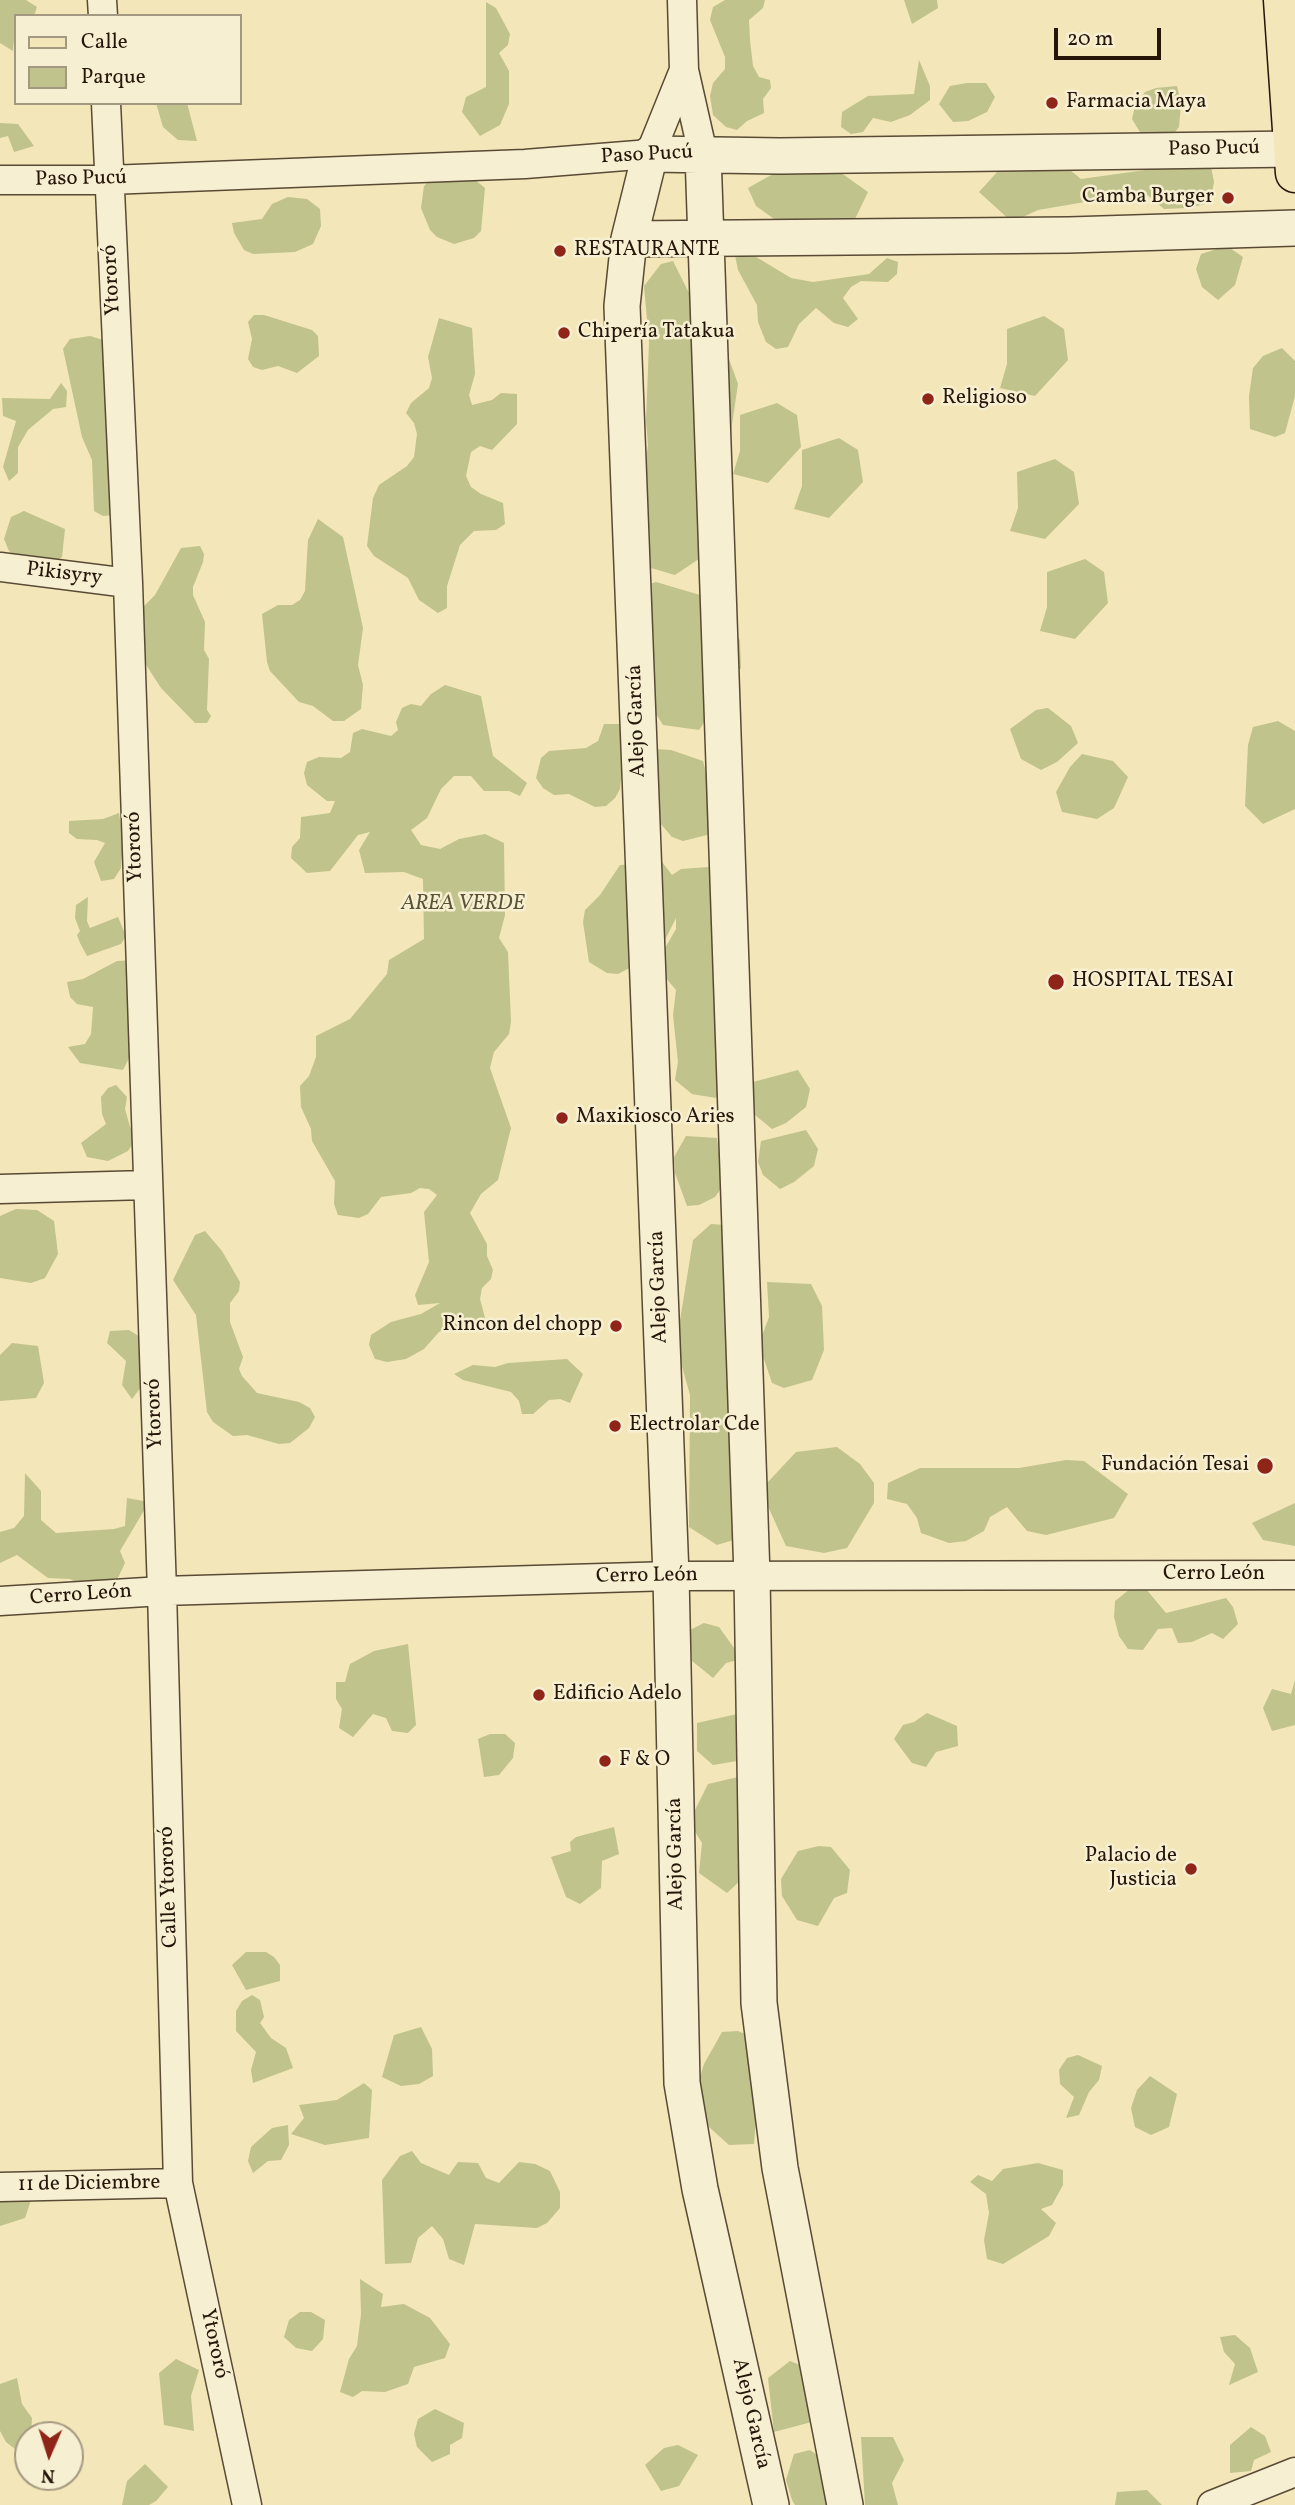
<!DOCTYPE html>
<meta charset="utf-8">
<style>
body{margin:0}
#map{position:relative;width:1295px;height:2505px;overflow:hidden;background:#f3e6b8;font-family:Vollkorn,serif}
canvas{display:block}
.legend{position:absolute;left:14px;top:14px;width:228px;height:91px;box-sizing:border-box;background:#f7efd1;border:2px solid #a39881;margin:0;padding:9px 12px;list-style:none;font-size:21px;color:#251609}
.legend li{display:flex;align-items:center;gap:14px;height:35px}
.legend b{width:35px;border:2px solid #a39881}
.north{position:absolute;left:14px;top:2421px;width:70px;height:70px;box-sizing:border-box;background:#f7efd1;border:2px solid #a39881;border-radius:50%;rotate:183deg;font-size:19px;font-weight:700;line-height:28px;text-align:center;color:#251609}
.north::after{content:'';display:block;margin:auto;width:24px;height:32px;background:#8f2418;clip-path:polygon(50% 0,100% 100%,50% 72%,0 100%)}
.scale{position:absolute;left:1054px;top:28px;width:107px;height:32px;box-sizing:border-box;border:4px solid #251609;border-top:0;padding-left:9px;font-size:21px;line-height:24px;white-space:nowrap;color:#251609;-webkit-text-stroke:5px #f7efd1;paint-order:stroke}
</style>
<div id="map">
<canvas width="1295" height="2505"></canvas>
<ul class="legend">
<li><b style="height:9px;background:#f3e6b8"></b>Calle</li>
<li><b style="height:19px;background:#c0c38b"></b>Parque</li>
</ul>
<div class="north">N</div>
<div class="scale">20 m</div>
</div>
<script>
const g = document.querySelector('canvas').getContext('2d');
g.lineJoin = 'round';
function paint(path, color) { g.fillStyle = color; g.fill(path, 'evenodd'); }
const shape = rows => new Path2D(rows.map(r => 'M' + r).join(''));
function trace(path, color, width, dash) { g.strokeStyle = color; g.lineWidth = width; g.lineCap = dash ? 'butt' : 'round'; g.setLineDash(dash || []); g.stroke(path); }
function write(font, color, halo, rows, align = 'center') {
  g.font = font + ' Vollkorn,serif'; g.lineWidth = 5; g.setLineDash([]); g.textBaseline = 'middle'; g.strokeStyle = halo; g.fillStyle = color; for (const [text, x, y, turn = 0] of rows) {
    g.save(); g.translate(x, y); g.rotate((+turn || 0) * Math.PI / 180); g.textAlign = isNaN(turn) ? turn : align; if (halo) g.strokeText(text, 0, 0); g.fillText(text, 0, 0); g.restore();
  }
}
const green = shape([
 [0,0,26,0,37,7,34,16,16,16,13,51,0,43],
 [725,0,765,0,763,8,749,20,750,40,753,66,759,77,770,80,771,88,763,99,764,113,747,121,737,130,726,127,713,115,710,96,713,83,725,69,725,57,710,20,713,7],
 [904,0,937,0,938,8,912,24],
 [486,2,496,8,510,34,508,45,499,53,509,71,509,104,500,125,480,136,462,112,466,97,486,87],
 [919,60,930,86,930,100,910,115,891,122,873,118,863,132,851,134,841,127,842,112,868,96,914,94],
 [967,83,986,83,995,97,987,112,968,121,953,122,939,104,950,86],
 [1177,86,1181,104,1179,127,1164,146,1148,145,1132,119,1135,106,1145,92,1156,88],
 [156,103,187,103,197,141,178,140,163,127],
 [0,123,18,124,34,146,14,152,8,136,0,138],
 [805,156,844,175,868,192,855,219,834,224,781,224,756,206,748,188],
 [1053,156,1081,179,1210,161,1214,182,1210,203,1187,208,1164,209,1144,192,1038,210,1012,222,979,192,998,171,1019,160],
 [469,175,485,188,481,231,474,238,454,244,437,237,430,230,421,208,424,186,431,179],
 [288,197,307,199,320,209,321,226,313,244,295,252,253,254,244,250,234,233,232,223,262,219,272,204],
 [1227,246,1243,257,1235,285,1218,300,1202,287,1196,269,1201,254],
 [748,252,791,278,813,282,869,274,887,258,898,262,897,274,888,282,861,281,851,287,843,298,858,319,848,327,834,323,816,308,799,324,788,347,776,349,766,342,758,322,757,305,738,270,735,255],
 [673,261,692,299,725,348,738,384,730,438,702,557,675,575,651,568,642,491,648,445,646,421,649,342,644,286,661,264],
 [254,315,264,315,312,330,318,336,319,356,297,373,278,366,262,370,253,367,248,359,252,339,248,322],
 [1044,316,1064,329,1068,360,1035,396,1000,388,1007,364,1007,329],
 [439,318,472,328,475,374,469,395,472,405,492,400,501,393,517,394,517,424,492,450,480,446,471,452,466,476,471,487,481,494,503,503,505,524,496,530,474,531,460,545,447,586,447,608,438,613,419,600,408,578,374,556,367,546,373,498,379,485,407,466,414,457,417,434,414,423,406,413,411,403,429,388,432,378,428,357],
 [90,336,103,340,131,398,135,420,114,515,103,516,94,511,92,460,82,437,63,349,70,339],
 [1282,348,1295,361,1295,396,1285,433,1275,437,1250,429,1249,396,1253,368,1263,356],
 [61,383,67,391,66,407,53,409,28,430,18,447,18,473,9,481,3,467,16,421,3,416,2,398,50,399],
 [777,403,797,415,801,447,768,483,733,474,740,451,740,415],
 [839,438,858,450,863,482,829,518,794,509,802,486,802,450],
 [1055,459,1074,472,1079,504,1045,539,1010,531,1018,508,1017,472],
 [24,511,65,529,62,557,44,571,20,559,9,551,4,539,11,517],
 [318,519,343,537,363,628,358,665,363,685,361,709,344,721,333,721,313,706,299,702,270,671,267,662,262,614,278,605,292,605,300,600,305,591,308,540],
 [200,546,204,554,203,562,193,587,193,595,205,622,204,650,209,659,207,710,211,716,207,723,195,723,161,688,150,671,144,661,141,609,155,595,181,548],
 [1085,559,1104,572,1108,603,1075,639,1040,631,1047,607,1047,572],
 [656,582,717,600,729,614,740,641,741,668,699,730,663,725,651,706,640,587],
 [445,685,481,696,493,756,527,783,520,796,509,791,484,791,471,776,454,776,441,789,427,818,411,830,421,845,440,849,459,839,485,834,504,843,505,915,499,938,508,952,511,1022,509,1034,494,1052,490,1068,511,1128,498,1180,481,1194,470,1213,487,1244,487,1256,493,1270,491,1279,482,1288,480,1299,485,1318,480,1328,449,1327,439,1332,424,1349,406,1359,387,1362,375,1359,369,1345,371,1335,391,1322,421,1314,440,1303,418,1305,415,1295,429,1262,424,1212,437,1195,429,1189,420,1188,411,1193,381,1197,368,1214,359,1218,338,1215,334,1204,335,1181,312,1141,311,1129,301,1107,300,1086,309,1076,316,1057,316,1036,350,1019,387,974,389,960,424,939,423,879,404,872,365,873,359,850,370,832,358,835,330,871,307,873,291,858,292,847,300,838,301,817,330,813,335,801,327,801,307,785,304,773,307,762,319,757,341,758,350,752,353,733,362,729,391,736,398,730,396,722,402,708,411,704,421,706,431,694],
 [1048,708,1071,726,1078,743,1057,762,1041,770,1021,759,1010,729,1036,710],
 [1278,721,1295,731,1295,809,1263,824,1245,806,1248,745,1253,727],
 [604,724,627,724,620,789,615,798,606,806,595,807,569,794,554,795,543,788,536,778,541,758,549,751,586,748,598,741],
 [655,749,671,750,703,761,717,814,707,835,683,841,672,837,653,815],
 [1082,754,1113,761,1128,777,1114,808,1097,819,1062,812,1056,792,1070,767],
 [119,813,123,837,121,868,114,879,101,881,94,862,105,843,97,840,77,839,69,833,69,821,103,819],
 [662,862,672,875,681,869,709,867,717,873,745,1036,716,1098,692,1094,675,1080,678,1062,673,1015,676,990,660,971,661,955,676,929,676,918,664,942,637,964,618,974,607,973,589,962,583,922,585,910,600,895,620,865],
 [88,897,87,921,90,928,118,917,126,936,121,944,87,956,80,943,77,935,80,931,75,918,76,905],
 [135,960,127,1003,136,1014,136,1044,123,1070,80,1063,68,1047,85,1044,91,1034,93,1007,77,1004,70,997,67,982,83,979,117,961],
 [798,1070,810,1089,806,1107,786,1123,772,1129,755,1115,750,1102,753,1082],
 [116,1085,127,1097,125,1109,130,1127,138,1136,128,1151,108,1161,87,1157,81,1143,106,1124,102,1114,101,1097,108,1088],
 [806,1130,818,1149,814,1166,794,1182,780,1189,763,1175,758,1162,761,1141],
 [686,1136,717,1138,720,1157,729,1177,715,1197,699,1205,687,1206,675,1173,674,1157],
 [16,1209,37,1210,54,1221,58,1254,45,1278,31,1283,0,1278,0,1216],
 [711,1224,740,1226,759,1279,760,1341,769,1317,767,1282,811,1284,822,1306,824,1350,812,1380,784,1388,772,1383,760,1347,750,1535,717,1545,689,1527,690,1395,676,1345,693,1240],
 [205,1231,222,1251,240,1282,239,1291,230,1303,230,1322,243,1357,239,1369,242,1376,257,1393,299,1402,310,1408,315,1417,309,1428,290,1443,279,1444,247,1435,233,1436,213,1422,207,1412,196,1315,173,1280,195,1235],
 [129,1330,148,1342,150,1375,132,1399,122,1385,126,1361,107,1343,110,1331],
 [12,1343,38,1346,44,1383,36,1398,0,1401,0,1355],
 [567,1359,583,1374,570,1403,560,1399,549,1400,533,1414,522,1414,519,1401,511,1392,463,1380,454,1374,473,1365,495,1367,508,1363],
 [837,1447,860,1464,874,1483,874,1503,847,1548,824,1553,786,1546,766,1502,767,1483,796,1452],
 [1066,1460,1084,1461,1128,1494,1114,1518,1046,1535,1027,1531,1007,1507,990,1517,984,1531,966,1541,949,1543,921,1533,917,1518,907,1504,887,1499,888,1483,920,1468,1019,1468],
 [25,1473,41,1491,41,1520,56,1533,114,1529,125,1526,127,1498,149,1502,120,1551,125,1563,116,1582,87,1588,70,1579,48,1578,17,1555,0,1563,0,1532,14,1528,24,1516],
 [1295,1503,1295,1546,1263,1540,1252,1523],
 [1130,1589,1146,1589,1166,1613,1226,1598,1233,1607,1238,1624,1223,1639,1212,1633,1192,1642,1178,1643,1172,1628,1158,1629,1143,1650,1128,1649,1119,1636,1114,1617,1115,1601],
 [704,1623,719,1627,742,1659,726,1663,713,1678,692,1661,688,1631],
 [408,1644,416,1725,408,1733,392,1731,386,1718,373,1714,353,1737,339,1728,342,1709,336,1699,336,1682,345,1682,350,1664,374,1651],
 [1295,1680,1295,1725,1272,1731,1263,1708,1272,1689,1291,1694],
 [746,1712,755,1758,713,1765,697,1751,697,1723],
 [927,1713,957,1726,958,1746,936,1752,926,1767,912,1763,894,1739,903,1725,914,1722],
 [490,1734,505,1734,515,1743,513,1758,499,1775,484,1777,478,1739],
 [755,1773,774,1804,743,1831,757,1865,727,1893,699,1873,702,1843,689,1822,708,1784],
 [614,1827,619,1854,602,1861,601,1888,580,1904,566,1897,551,1857,571,1851,570,1842,576,1837],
 [819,1846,831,1847,850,1870,847,1893,834,1898,818,1926,797,1920,782,1896,781,1879,798,1851],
 [246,1952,266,1952,274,1957,280,1965,280,1981,246,1990,232,1965],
 [252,1995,260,2000,264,2017,260,2023,271,2038,286,2048,293,2068,253,2083,251,2070,256,2052,236,2031,236,2011,242,2001],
 [421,2027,432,2049,433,2076,419,2084,401,2086,382,2077,394,2035],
 [738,2031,778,2048,757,2106,754,2144,729,2145,709,2127,696,2090,704,2064,722,2032],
 [1078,2055,1102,2066,1099,2080,1089,2092,1079,2115,1066,2118,1074,2097,1060,2084,1059,2070,1067,2058],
 [1150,2076,1177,2094,1169,2127,1151,2135,1135,2127,1131,2108,1137,2090],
 [364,2083,372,2090,369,2138,325,2145,291,2134,304,2118,299,2105,337,2100],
 [288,2125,289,2145,281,2160,268,2161,253,2173,248,2161,251,2147,272,2128],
 [412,2151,421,2163,449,2175,458,2162,478,2163,486,2178,499,2183,519,2162,535,2164,550,2171,560,2192,560,2208,547,2223,537,2228,475,2224,464,2265,449,2259,443,2239,432,2226,418,2238,411,2263,385,2264,382,2180,400,2156],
 [1038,2163,1063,2170,1063,2185,1052,2205,1041,2209,1056,2223,1049,2236,1003,2264,987,2259,984,2240,989,2213,986,2194,970,2182,978,2175,992,2181,1003,2169],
 [0,2195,31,2200,25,2218,0,2226],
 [360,2279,383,2294,381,2307,404,2304,430,2318,450,2344,445,2358,414,2367,408,2384,385,2392,362,2391,353,2397,340,2392,349,2359,357,2346,361,2314],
 [300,2312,311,2312,325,2320,323,2339,312,2351,296,2348,284,2337,289,2320],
 [1235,2335,1250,2348,1258,2372,1229,2385,1235,2364,1224,2352,1220,2337],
 [176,2359,199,2370,191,2396,194,2431,164,2425,159,2373],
 [790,2361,819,2373,819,2420,774,2432,768,2378],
 [17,2378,22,2404,32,2418,31,2435,28,2435,28,2442,19,2452,6,2442,0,2431,0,2384],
 [435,2409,464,2423,462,2438,450,2445,450,2454,432,2462,417,2447,414,2434,418,2419],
 [1251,2427,1265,2436,1271,2452,1254,2460,1251,2471,1230,2473,1230,2445],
 [861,2437,893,2437,904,2460,892,2483,898,2505,865,2505],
 [678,2445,698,2455,679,2486,661,2491,645,2465,664,2448],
 [810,2450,838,2470,823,2484,833,2496,831,2505,795,2505,792,2500,786,2480,794,2454],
 [145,2464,168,2487,156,2501,149,2505,122,2505,127,2481],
 [1147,2490,1162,2505,1115,2505,1117,2492]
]);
const minor = shape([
 [102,0,103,16],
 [682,0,684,70,703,154],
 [106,103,128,583,162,1591,178,2183,247,2505],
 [0,180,108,180,525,164,650,154,684,70],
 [0,567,128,583],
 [0,1189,147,1185],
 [0,1601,162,1591,671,1576,1295,1575],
 [0,2187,178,2183],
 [1212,2505,1295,2472]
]);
const tertiary = shape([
 [703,154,752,1576,759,2003,780,2168,845,2505],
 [629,239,1069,235,1295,228],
 [771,2505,700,2189,682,2083,671,1576,622,306,629,239,650,154,780,156,1295,149]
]);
const primary = shape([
 [1283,0,1295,173]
]);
const markers = [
 [1052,103,7,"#8f2418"],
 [1228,198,7,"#8f2418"],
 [560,251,7,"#8f2418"],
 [564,333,7,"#8f2418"],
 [928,399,7,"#8f2418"],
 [1056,982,9,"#8f2418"],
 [562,1118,7,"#8f2418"],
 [616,1326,7,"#8f2418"],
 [615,1426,7,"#8f2418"],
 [1265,1466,9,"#8f2418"],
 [539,1695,7,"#8f2418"],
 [605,1761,7,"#8f2418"],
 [1191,1869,7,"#8f2418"]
];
const poiNames = [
 ["Farmacia Maya",1066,103],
 ["Camba Burger",1214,198,"right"],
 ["RESTAURANTE",574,251],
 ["Chipería Tatakua",578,333],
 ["Religioso",942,399],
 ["HOSPITAL TESAI",1072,982],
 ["Maxikiosco Aries",576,1118],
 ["Rincon del chopp",602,1326,"right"],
 ["Electrolar Cde",629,1426],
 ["Fundación Tesai",1249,1466,"right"],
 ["Edificio Adelo",553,1695],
 ["F & O",619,1761],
 ["Palacio de",1177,1857,"right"],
 ["Justicia",1177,1881,"right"]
];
const streetNames = [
 ["Paso Pucú",1214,150,-1],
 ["Paso Pucú",647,156,-3],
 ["Paso Pucú",81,180,-1],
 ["Ytororó",113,280,-93],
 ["Pikisyry",64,575,7],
 ["Alejo García",638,721,-92],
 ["Ytororó",136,847,-92],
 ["Alejo García",660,1287,-92],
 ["Ytororó",156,1414,-92],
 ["Cerro León",1214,1575],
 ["Cerro León",647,1577,-1],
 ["Cerro León",81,1596,-4],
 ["Alejo García",677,1854,-91],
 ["Calle Ytororó",170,1887,-92],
 ["11 de Diciembre",89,2185,-1],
 ["Ytororó",213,2344,78],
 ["Alejo García",750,2414,77]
];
const parkNames = [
 ["AREA VERDE",463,905]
];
paint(green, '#c0c38b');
trace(minor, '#584a35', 31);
trace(tertiary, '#584a35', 38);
trace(primary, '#251609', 41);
trace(minor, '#f7efd1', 28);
trace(tertiary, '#f7efd1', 35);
trace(primary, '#f3e6b8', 38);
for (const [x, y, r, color] of markers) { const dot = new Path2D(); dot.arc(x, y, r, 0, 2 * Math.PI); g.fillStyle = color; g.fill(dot); trace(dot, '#f7efd1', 2.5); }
write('21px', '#251609', '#f7efd1', poiNames, 'left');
write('21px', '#251609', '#f7efd1', streetNames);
write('italic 21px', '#5b5336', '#f7efd1', parkNames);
</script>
